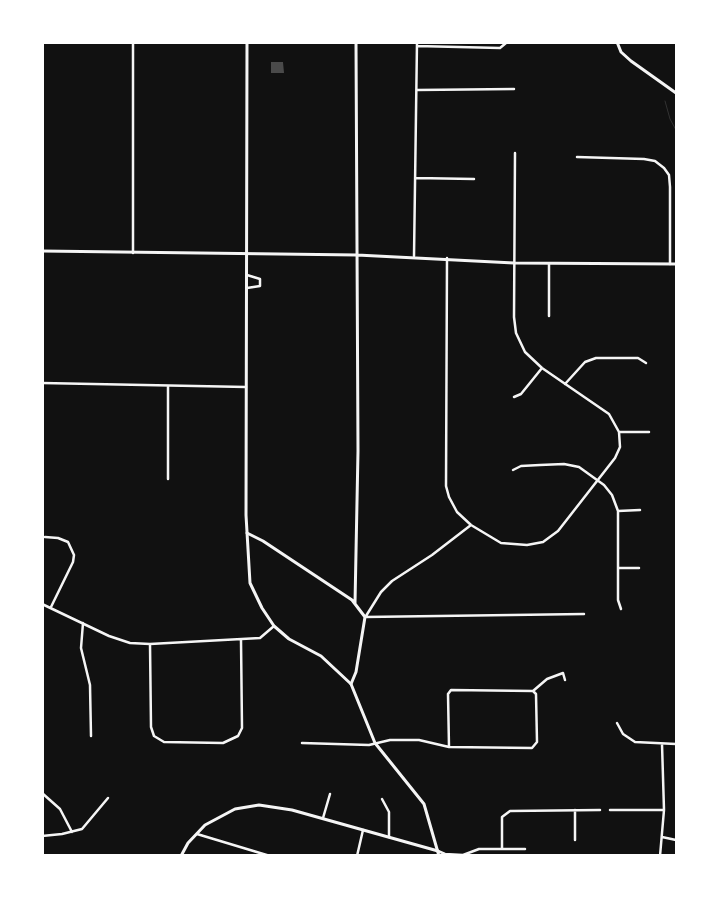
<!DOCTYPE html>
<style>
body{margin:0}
#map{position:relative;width:719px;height:898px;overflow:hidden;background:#111;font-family:Jost,sans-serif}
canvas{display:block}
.frame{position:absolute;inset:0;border:44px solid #fff;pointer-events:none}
</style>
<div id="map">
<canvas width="719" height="898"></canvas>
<div class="frame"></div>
</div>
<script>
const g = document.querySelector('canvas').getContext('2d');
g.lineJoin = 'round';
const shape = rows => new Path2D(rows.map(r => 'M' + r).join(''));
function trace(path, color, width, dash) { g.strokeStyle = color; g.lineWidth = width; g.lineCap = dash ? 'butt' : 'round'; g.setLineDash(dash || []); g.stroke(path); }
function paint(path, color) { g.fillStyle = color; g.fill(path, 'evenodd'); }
const stream = shape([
 [665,101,670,119,676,130]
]);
const building = shape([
 [271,62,283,62,284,73,271,73]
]);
const minor = shape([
 [417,46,500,48,506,43],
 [417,90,514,89],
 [577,157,644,159,655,161,664,168,669,175,670,187,670,264],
 [416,178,474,179],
 [133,253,133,42],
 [414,256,417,42],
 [447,258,446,486,449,497,457,512,471,525,501,543,527,545,543,542,558,531,615,458,620,447,619,432,609,414,542,368,525,352,516,333,514,317,515,153],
 [549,264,549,316],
 [247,275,260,279,260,286,247,288],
 [42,383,246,387],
 [565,384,585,362,596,358,638,358,646,363],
 [168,386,168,479],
 [514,397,521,394,542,368],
 [619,432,649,432],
 [513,470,521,466,540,465,564,464,579,467,604,485,612,495,618,511,618,600,621,609],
 [618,511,640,510],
 [45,537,58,538,68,542,74,555,73,562,51,607],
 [618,568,639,568],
 [42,604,109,636,130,643,150,644,260,638,274,626],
 [366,616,381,592,392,581,432,555,471,525],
 [365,617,584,614],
 [83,623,81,648,90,685,91,736],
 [150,644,151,727,154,736,164,742,223,743,238,736,242,728,241,640],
 [533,691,547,679,563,673,565,680],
 [617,723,623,734,635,742,676,744],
 [302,743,369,745,390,740,419,740,449,747,532,748,537,742,536,694,533,691],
 [449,747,448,694,451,690,533,691],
 [42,793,60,809,72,832],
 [382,799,389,812,389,837],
 [575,810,575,840],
 [610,810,664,810],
 [323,818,330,794],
 [197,834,270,856],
 [42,836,62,834,82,829,108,798],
 [662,837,676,840],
 [502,849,502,817,510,811,600,810],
 [438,851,445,854,463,855,479,849,525,849],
 [357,856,363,830],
 [660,856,664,810,662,744]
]);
const tertiary = shape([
 [617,42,621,52,631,61,676,93],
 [42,251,357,255,514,263,676,264],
 [247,533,263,541,352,600,365,617,356,672,351,684],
 [355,603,358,451,356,42],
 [181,856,188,843,205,825,235,809,259,805,292,810,438,851]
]);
const secondary = shape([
 [247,42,246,515,250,583,262,608,274,626,289,639,321,656,351,684,375,743,424,804,439,856]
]);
trace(stream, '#333', 1);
paint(building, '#4a4a4a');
trace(minor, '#f5f5f5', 2.5);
trace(tertiary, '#f5f5f5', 3);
trace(secondary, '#f5f5f5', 3);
</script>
